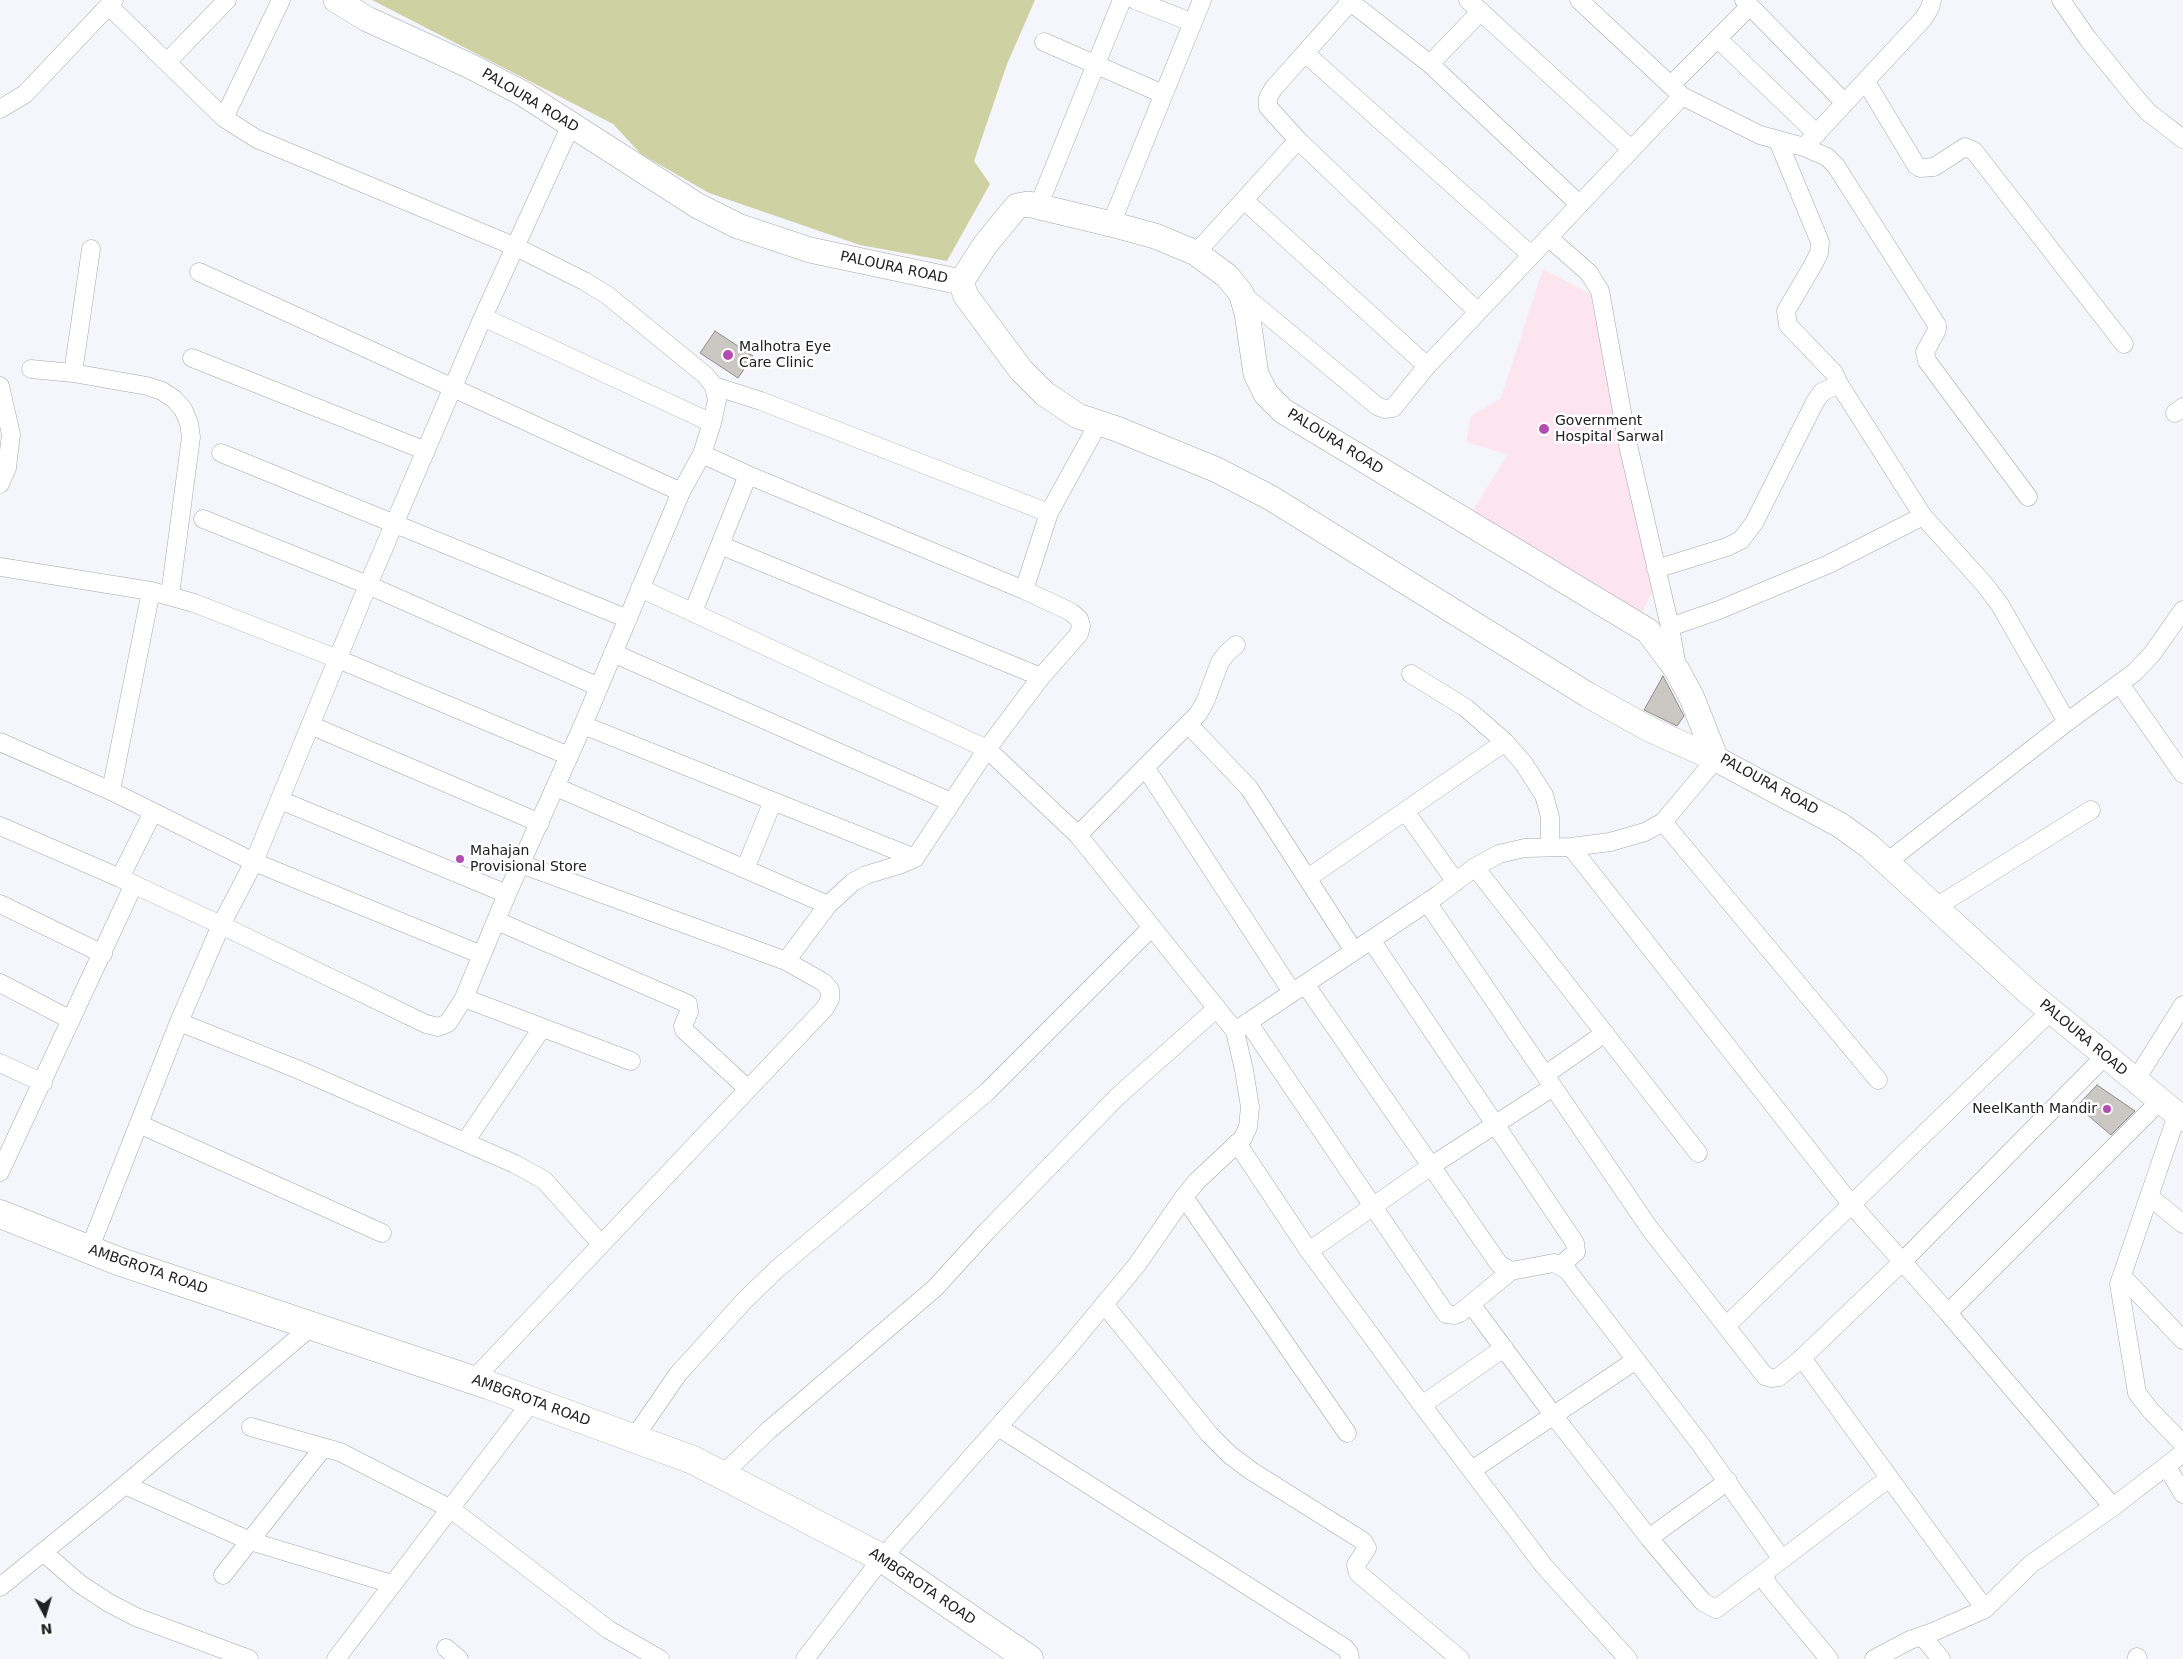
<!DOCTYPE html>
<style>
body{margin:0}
#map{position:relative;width:2183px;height:1659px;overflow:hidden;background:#f5f5fc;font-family:"DejaVu Sans",sans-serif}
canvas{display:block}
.north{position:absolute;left:20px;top:1589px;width:50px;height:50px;-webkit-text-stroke:4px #fff;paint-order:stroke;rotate:174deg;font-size:14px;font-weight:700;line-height:20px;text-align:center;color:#202022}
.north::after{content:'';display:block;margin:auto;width:18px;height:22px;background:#202022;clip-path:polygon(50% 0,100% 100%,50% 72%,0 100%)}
</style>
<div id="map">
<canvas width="2183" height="1659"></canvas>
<div class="north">N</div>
</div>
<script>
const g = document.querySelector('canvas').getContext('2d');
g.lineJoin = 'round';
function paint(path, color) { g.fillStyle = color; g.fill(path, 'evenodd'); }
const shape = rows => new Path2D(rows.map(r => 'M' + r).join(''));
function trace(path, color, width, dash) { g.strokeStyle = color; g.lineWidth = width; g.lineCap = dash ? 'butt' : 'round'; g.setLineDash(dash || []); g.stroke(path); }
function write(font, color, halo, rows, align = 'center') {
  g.font = font + ' "DejaVu Sans",sans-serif'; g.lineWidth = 5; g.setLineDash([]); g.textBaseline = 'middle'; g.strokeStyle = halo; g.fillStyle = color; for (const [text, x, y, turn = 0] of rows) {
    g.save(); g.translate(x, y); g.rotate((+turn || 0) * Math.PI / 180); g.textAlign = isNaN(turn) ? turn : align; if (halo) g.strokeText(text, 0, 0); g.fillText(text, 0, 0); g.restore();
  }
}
const medical = shape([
 [1543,269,1590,294,1654,589,1641,614,1470,514,1508,455,1466,442,1471,416,1501,398]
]);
const green = shape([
 [372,0,1035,0,1007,64,974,161,990,184,947,261,860,245,709,193,641,154,613,124]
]);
const building = shape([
 [715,331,753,356,738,378,700,353,715,331],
 [1663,676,1684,716,1677,726,1644,710,1663,676],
 [2097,1085,2135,1111,2111,1135,2077,1106,2097,1085]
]);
const minor = shape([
 [1135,0,1191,22],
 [1348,0,1430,64,1579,204],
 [1352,0,1273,89,1268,98,1268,107,1298,140,1478,312],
 [1468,0,1631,149],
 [1579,0,1682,96,1760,135,1804,147,1827,157,1836,166,1937,325,1937,330,1925,352,1927,361,2028,497],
 [1744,0,1845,103],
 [2061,0,2088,39,2135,97,2148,112,2183,139],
 [1718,39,1817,134],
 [1044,42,1163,94],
 [1305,53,1531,255],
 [167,62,227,0],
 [1430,64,1481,11],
 [1866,82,1916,165,1920,168,1934,167,1965,147,1974,151,2124,344],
 [1671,85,1750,6],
 [0,109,25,94,114,0],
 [224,118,281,0],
 [1778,141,1820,242,1819,253,1813,265,1786,311,1788,325,1834,373,1839,384,1923,516,1985,585,2000,605,2067,722],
 [1804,147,1923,19,1930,8,1932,0],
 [1244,200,1427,366],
 [1038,207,1122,0],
 [1111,224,1202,0],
 [1548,237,1589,273,1600,291,1628,445,1670,627,1677,667],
 [1196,253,1298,140],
 [199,272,681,492],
 [1241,293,1377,406,1384,409,1393,408,1427,366,1682,96],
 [483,317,712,423],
 [192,358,426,451],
 [31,369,73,373,147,386,162,391,174,399,183,409,189,423,191,437,170,595],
 [73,373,91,249],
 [0,386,11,434,7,468,0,484],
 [714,386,761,401,1049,513,1024,590],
 [2175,413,2183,407],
 [221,453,628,619],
 [702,454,748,475,1024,590,1071,612,1079,619,1081,626,1079,634,1041,677,720,545],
 [1049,513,1098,424],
 [203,519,368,585,599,687],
 [0,567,151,591,194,603,338,659,569,756],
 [1656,569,1727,547,1741,540,1754,523,1815,402,1822,392,1839,384],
 [640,588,987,749,1078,835,1235,1031,1244,1070,1250,1107,1248,1127,1243,1138,1197,1181,1184,1197,1136,1266,1067,1349,882,1558,805,1659],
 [693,612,748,475],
 [1670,627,1719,610,1829,564,1923,516],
 [613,653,951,802],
 [1411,674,1466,708,1505,742,1524,764,1544,795,1550,817,1550,847],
 [2120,684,2183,774],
 [1188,724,1249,788,1354,951],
 [310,725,540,823],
 [583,725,915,858],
 [0,742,111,791,254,862,482,955],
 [1145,767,1292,992],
 [556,787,828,905],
 [111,791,151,591],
 [280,800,507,894],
 [1405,811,1456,882],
 [1663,822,1878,1080],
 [0,826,120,878,221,925,426,1024,438,1027,448,1023,464,998,507,894,583,725,681,492,702,454,712,423,717,400,714,386,705,375,607,295,584,281,516,247,257,139,238,127,224,118,109,6],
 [1078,835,1198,714,1205,702,1220,662,1227,653,1236,645],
 [1571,847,1851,1204,1948,1313,2113,1507],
 [1887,862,2067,722,2135,672,2152,654,2183,610],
 [521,864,786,961],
 [1475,867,1698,1153],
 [745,869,773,801],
 [120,878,153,812],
 [1308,878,1505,742],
 [1427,902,1650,1229,1765,1376,1772,1378,1779,1377,1802,1358,1985,1609],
 [0,904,103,954],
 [1936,907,2091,810],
 [497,921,688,1004,689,1012,683,1026,684,1030,748,1089],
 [1371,940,1575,1243,1576,1252,1561,1265],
 [0,983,71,1020],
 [1305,984,1499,1264,1511,1271,1554,1263,1567,1270,1701,1445,1781,1558],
 [464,998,631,1061],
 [179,1022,297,1069,515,1164,544,1180,601,1244],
 [1248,1022,1446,1314,1455,1315,1460,1313,1511,1271],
 [1235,1031,1438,895,1475,867,1499,854,1525,848,1571,847,1610,842,1645,832,1663,822,1716,759],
 [0,1063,43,1083],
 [1545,1075,1605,1033],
 [2135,1081,2183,1005],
 [2177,1115,2119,1284,2137,1393,2151,1411,2183,1444],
 [139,1124,382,1233],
 [465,1142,542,1028],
 [1237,1143,1309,1251,1422,1405,1544,1566,1628,1659],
 [0,1172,134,884],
 [2149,1196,2183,1224],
 [1184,1197,1347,1433],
 [89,1250,179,1022,221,925,254,862,368,585,483,317,571,125],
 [1309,1251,1431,1166,1553,1087],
 [2122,1276,2183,1340],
 [1104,1304,1209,1434,1230,1455,1253,1472,1363,1541,1367,1548,1356,1565,1358,1573,1460,1659],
 [1471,1304,1554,1416,1649,1538,1703,1602,1716,1609,1764,1573],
 [1948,1313,2160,1101],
 [1726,1326,2051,1011],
 [1802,1358,1901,1263,2105,1056],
 [473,1380,825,1008,830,999,830,990,823,982,786,961,828,905,853,882,866,875,899,865,915,858,987,749,1041,677],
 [1422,1405,1504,1348],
 [251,1427,340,1452,451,1509,609,1630,660,1659],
 [998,1427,1345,1648,1349,1653,1350,1659],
 [634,1438,678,1374,744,1301,777,1269,987,1092,1152,927],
 [2167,1467,2183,1494],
 [1472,1470,1636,1360],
 [722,1475,769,1430,935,1288,987,1231,1117,1097,1217,1008],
 [125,1485,250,1541,392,1584],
 [1649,1538,1728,1481],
 [44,1553,80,1584,109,1603,136,1617,249,1659],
 [223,1575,323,1448],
 [0,1587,106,1501,312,1326],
 [1922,1636,1941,1659],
 [446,1648,459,1659],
 [2137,1657,2138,1659],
 [336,1659,532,1401],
 [1829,1659,1768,1585,1764,1573,1889,1478],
 [1874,1659,1910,1640,1933,1632,1985,1609,2031,1564,2113,1507,2183,1453]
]);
const secondary = shape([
 [336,0,367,19,470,66,522,93,698,206,738,226,810,250,961,282],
 [961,282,966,296,1021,370,1045,394,1078,416,1117,429,1217,470,1271,498,1588,695,1649,729,1716,759,1840,825,1869,846,2028,992,2183,1119],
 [961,282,985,245,1017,206,1028,204,1111,224,1155,236,1196,253,1227,276,1241,293,1247,313,1256,374,1266,394,1283,411,1648,631,1677,670,1692,698,1716,759]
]);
const primary = shape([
 [0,1214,118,1261,488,1385,693,1460,882,1558,1029,1659]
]);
const markers = [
 [728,355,6,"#b34db1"],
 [1544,429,6,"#b34db1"],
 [460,859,5,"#b34db1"],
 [2107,1109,5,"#b34db1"]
];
const streetNames = [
 ["PALOURA ROAD",530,101,31],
 ["PALOURA ROAD",894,268,12],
 ["PALOURA ROAD",1335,442,32],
 ["PALOURA ROAD",1769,785,29],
 ["PALOURA ROAD",2083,1038,40],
 ["AMBGROTA ROAD",148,1270,19],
 ["AMBGROTA ROAD",531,1401,20],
 ["AMBGROTA ROAD",922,1587,34]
];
const poiNames = [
 ["Malhotra Eye",739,347],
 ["Care Clinic",739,363],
 ["Government",1555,421],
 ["Hospital Sarwal",1555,437],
 ["Mahajan",470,851],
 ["Provisional Store",470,867],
 ["NeelKanth Mandir",2097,1109,"right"]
];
paint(medical, '#fde5f0');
paint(green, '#ced1a2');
paint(building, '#cbc7c2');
trace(building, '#8f8c87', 1);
trace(minor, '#a5a5ab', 19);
trace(secondary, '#a5a5ab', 26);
trace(primary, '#a5a5ab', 29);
trace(minor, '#fff', 18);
trace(secondary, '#fff', 25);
trace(primary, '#fff', 28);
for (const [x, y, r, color] of markers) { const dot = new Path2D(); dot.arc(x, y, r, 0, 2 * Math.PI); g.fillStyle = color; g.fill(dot); trace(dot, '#fff', 2); }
write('14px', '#202022', '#fff', streetNames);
write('14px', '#202022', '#fff', poiNames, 'left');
</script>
